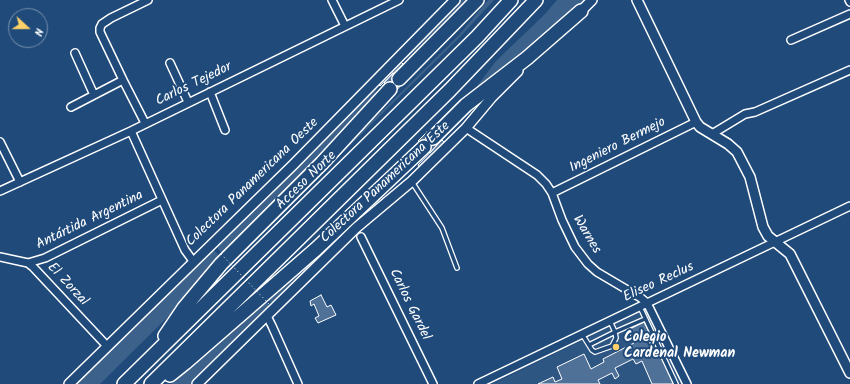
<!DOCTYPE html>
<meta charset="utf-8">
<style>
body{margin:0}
#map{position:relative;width:850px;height:384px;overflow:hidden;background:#1f4a7a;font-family:Kalam,sans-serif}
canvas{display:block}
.north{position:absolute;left:8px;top:8px;width:40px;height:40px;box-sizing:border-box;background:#1f4a7a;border:1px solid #7992af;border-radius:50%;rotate:111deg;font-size:11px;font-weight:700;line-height:16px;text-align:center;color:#fff}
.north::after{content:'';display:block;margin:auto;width:14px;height:18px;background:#ffd166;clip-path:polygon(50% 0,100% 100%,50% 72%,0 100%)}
</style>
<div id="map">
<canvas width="850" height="384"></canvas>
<div class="north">N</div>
</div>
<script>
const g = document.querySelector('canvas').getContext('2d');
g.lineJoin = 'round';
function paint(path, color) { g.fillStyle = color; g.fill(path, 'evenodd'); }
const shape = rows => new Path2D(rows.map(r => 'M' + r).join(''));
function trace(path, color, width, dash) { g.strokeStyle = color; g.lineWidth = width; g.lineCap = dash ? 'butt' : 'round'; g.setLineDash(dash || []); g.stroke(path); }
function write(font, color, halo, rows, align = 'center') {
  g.font = font + ' Kalam,sans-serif'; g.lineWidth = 4; g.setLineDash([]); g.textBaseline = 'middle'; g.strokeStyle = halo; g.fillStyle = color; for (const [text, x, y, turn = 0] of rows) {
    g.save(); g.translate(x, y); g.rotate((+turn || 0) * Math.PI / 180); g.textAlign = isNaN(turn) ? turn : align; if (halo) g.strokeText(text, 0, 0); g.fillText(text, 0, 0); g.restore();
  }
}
const built = shape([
 [645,310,682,384,492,384]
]);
const green = shape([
 [461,0,471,0,410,61,404,56],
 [488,0,494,0,461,36,305,190,304,188,459,35],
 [557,0,587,0,509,68,475,89,496,61,544,15],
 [374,87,377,89,366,109,225,257,215,245],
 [212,248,222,259,187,298,100,384,74,384],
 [314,260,314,261,272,303,265,297],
 [264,300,270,306,190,384,171,384]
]);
const building = shape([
 [401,62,403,64,380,86,378,84,401,62],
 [393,73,403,83,394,93,384,83,393,73],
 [427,132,438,144,430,153,418,141,427,132],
 [442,140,445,143,420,168,418,165,442,140],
 [321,295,327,307,331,305,336,315,318,323,315,318,319,316,314,304,311,306,310,301,321,295],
 [644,322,675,384,652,384,642,361,636,364,633,359,615,368,619,376,615,379,612,373,598,380,600,384,538,384,553,377,555,382,562,379,557,367,584,354,591,369,604,362,603,359,634,343,628,330,644,322]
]);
const service = shape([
 [412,182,442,228,457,268],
 [640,307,676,384],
 [582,334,592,350,595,352,612,346,616,338,615,332,610,321],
 [589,345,615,332,645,319]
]);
const minor = shape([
 [332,0,345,26],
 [849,0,850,2],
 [791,40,850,14],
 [75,53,94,95],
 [170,63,188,102],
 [210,92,225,130],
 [71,107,123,80],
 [145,123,123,80,100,32,100,28,102,24,111,18,148,0],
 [466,128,537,175,546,184,552,193,562,220,575,247,588,264,597,272,641,298,647,303,687,384],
 [131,131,185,250,193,261],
 [712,134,745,114,755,112,850,70],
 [0,142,20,182],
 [0,191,131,131,399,0],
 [552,193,696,122],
 [361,237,433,384],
 [0,257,28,263,33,267,107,346],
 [28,263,45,258,162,200],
 [267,316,272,326,298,384],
 [478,384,850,206]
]);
const tertiary = shape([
 [637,0,696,122,700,127,728,144,737,152,750,177,763,227,768,236,790,254,850,373],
 [578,14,592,0],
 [69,384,293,165,455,0],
 [197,384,356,228,412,181,466,128,492,97,518,71]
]);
const motorway = shape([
 [399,79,477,0],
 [433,138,466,105,527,58,581,11],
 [165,336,184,308,221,264,322,163,390,89],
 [170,375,185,363,316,249,424,147],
 [124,384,477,37,511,0],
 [151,384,450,90,536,0]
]);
const pathBridge = shape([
 [221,254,269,304]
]);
const markers = [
 [616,347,4,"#ffd166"]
];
const streetNames = [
 ["Carlos Tejedor",194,85,-26],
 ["Ingeniero Bermejo",618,146,-27],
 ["Acceso Norte",307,181,-44],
 ["Colectora Panamericana Oeste",253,183,-44],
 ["Colectora Panamericana Este",386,183,-43],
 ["Antártida Argentina",90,221,-26],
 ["Warnes",586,235,59],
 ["Eliseo Reclus",659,283,-25],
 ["El Zorzal",67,285,47],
 ["Carlos Gardel",409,305,64]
];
const poiNames = [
 ["Colegio",624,339],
 ["Cardenal Newman",624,355]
];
paint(built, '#2e5683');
paint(green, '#3c618b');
paint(building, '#507197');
trace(building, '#fff', 1);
trace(service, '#fff', 6);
trace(minor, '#fff', 10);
trace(tertiary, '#fff', 12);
trace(motorway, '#fff', 16);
trace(service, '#1f4a7a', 3.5);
trace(minor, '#1f4a7a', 7);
trace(tertiary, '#1f4a7a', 9);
trace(motorway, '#1f4a7a', 13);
trace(pathBridge, '#fff', 1, [1, 3]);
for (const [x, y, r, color] of markers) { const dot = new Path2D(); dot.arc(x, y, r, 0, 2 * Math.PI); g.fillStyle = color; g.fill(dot); trace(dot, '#1f4a7a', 1.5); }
write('14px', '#fff', '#1f4a7a', streetNames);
write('bold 14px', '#fff', '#1f4a7a', poiNames, 'left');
</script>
